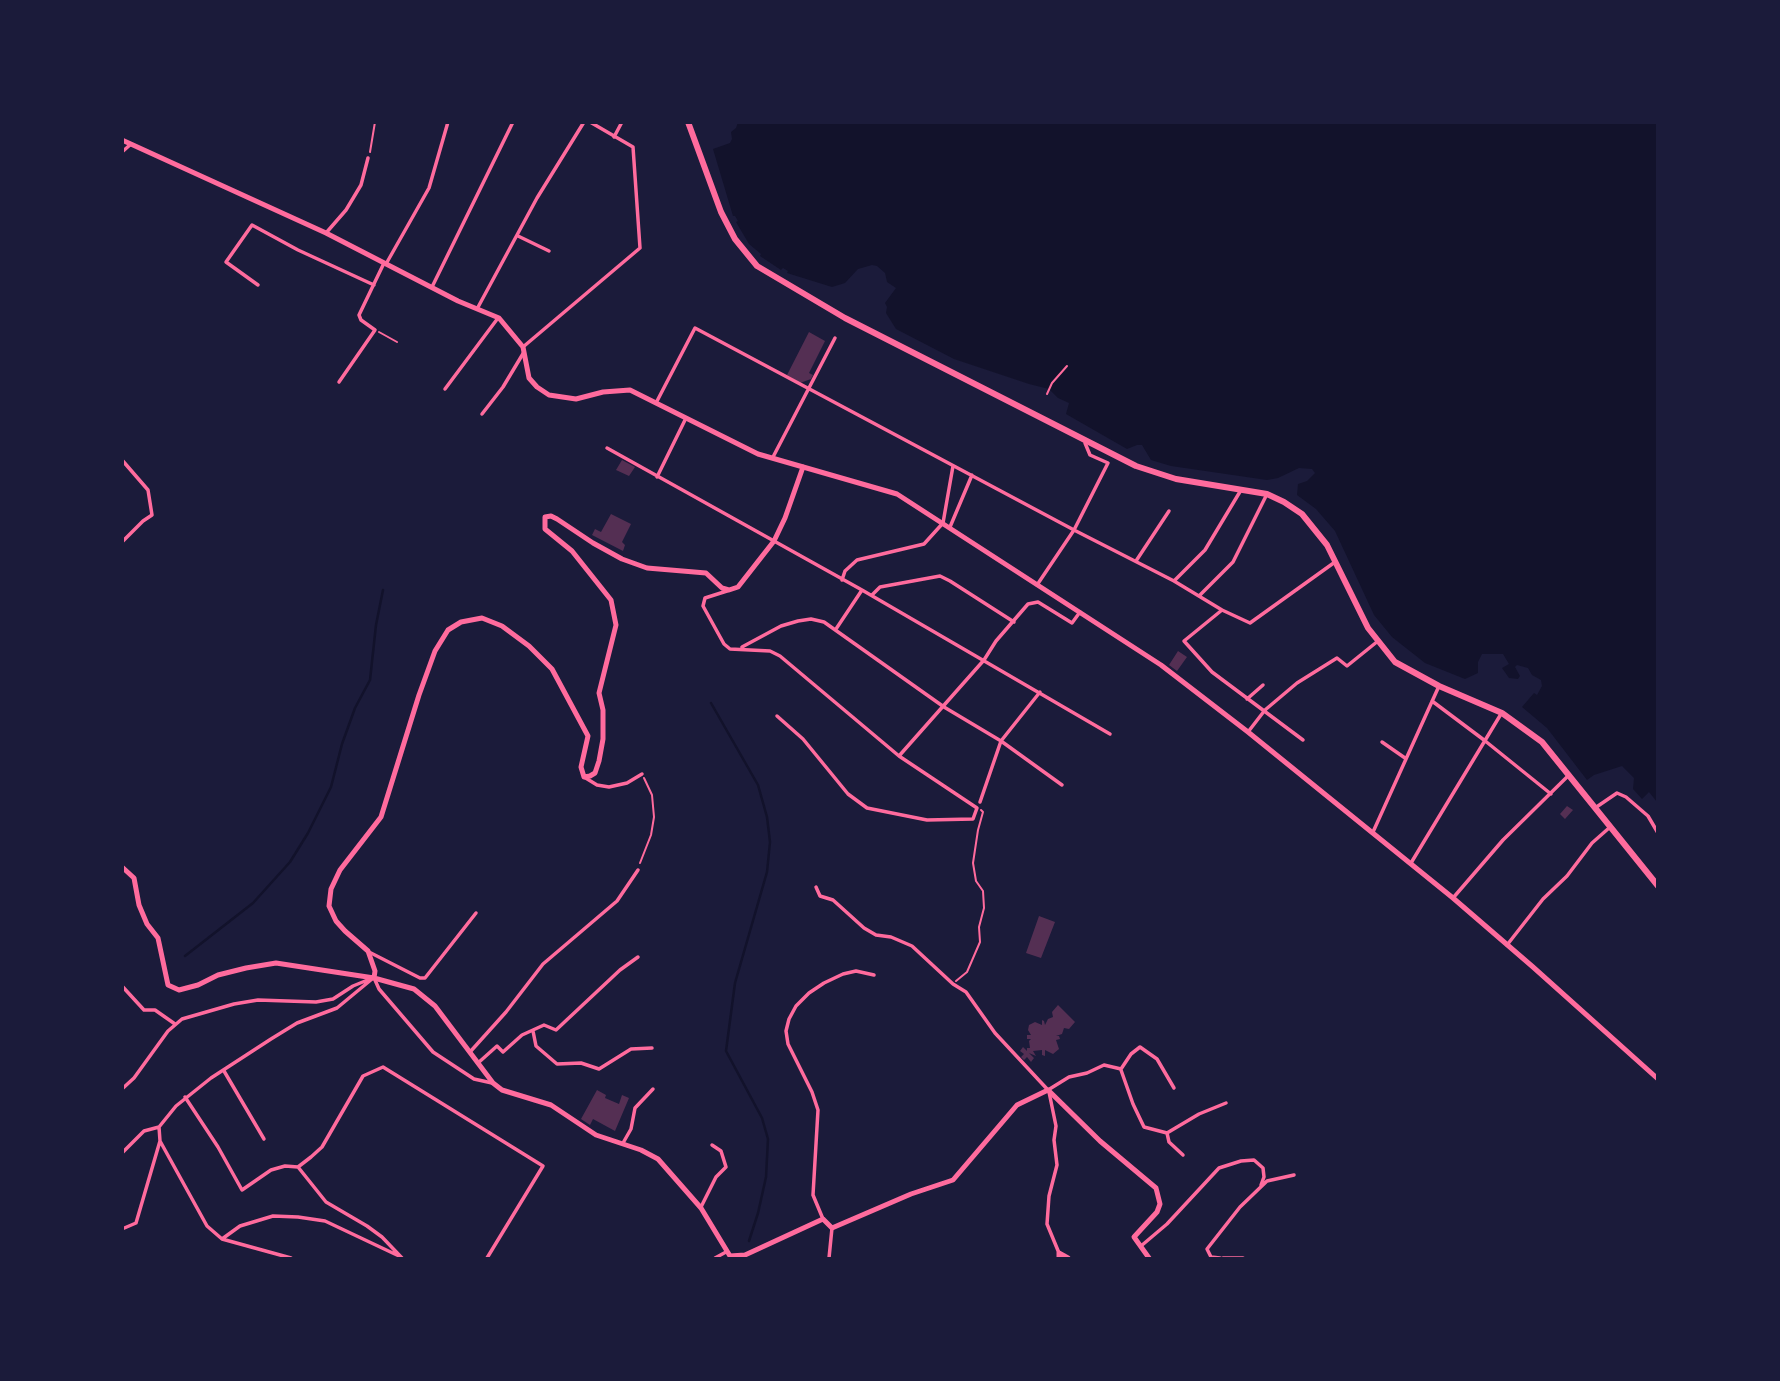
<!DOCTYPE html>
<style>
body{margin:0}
#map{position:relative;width:1780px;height:1381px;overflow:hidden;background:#1b1b3a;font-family:"Open Sans",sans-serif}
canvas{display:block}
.frame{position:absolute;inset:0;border:124px solid #1b1b3a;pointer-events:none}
</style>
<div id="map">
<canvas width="1780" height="1381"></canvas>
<div class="frame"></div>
</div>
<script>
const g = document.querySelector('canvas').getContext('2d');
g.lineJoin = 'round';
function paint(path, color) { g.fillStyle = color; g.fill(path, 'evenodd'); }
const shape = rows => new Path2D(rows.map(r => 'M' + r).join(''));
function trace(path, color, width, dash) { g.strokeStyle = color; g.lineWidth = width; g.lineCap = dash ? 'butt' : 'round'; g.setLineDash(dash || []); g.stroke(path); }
const water = shape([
 [738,122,1657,123,1657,802,1649,792,1642,799,1633,789,1634,778,1622,766,1594,775,1587,780,1547,728,1522,707,1534,693,1537,695,1542,686,1541,680,1532,675,1528,668,1517,665,1515,667,1520,676,1518,679,1509,678,1502,668,1509,664,1503,654,1482,654,1478,662,1478,673,1465,679,1425,663,1392,637,1374,615,1335,531,1316,509,1297,495,1298,484,1307,481,1315,473,1312,469,1299,468,1278,478,1267,480,1171,466,1151,460,1142,445,1137,445,1127,449,1066,414,1069,403,1058,398,1049,389,1029,384,954,359,896,329,886,313,887,307,885,303,896,288,887,282,885,273,877,266,872,265,858,269,845,283,832,287,787,273,788,271,783,268,781,270,760,256,761,254,749,244,736,222,738,221,735,216,733,216,713,149,730,143,732,139,731,132,736,128]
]);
const stream = shape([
 [711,703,758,785,767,817,770,842,767,872,735,983,726,1051,762,1118,768,1139,766,1177,758,1213,749,1241],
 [185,956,253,903,290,862,308,833,331,787,342,744,355,708,370,680,376,625,383,590]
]);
const building = shape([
 [809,332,825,341,809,373,813,375,811,379,800,383,787,375],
 [622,460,635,467,629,476,616,470],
 [611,514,631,524,622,542,625,545,623,551,592,535,595,529,601,532],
 [1178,651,1187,657,1177,671,1169,665],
 [1567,806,1573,810,1565,819,1560,814],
 [1039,916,1055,922,1041,958,1026,953],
 [1058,1005,1075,1022,1069,1029,1064,1028,1062,1034,1056,1036,1059,1036,1060,1039,1056,1040,1059,1049,1053,1054,1045,1050,1045,1056,1042,1055,1042,1050,1033,1051,1036,1056,1029,1053,1034,1058,1031,1062,1027,1057,1024,1060,1021,1057,1024,1054,1020,1051,1023,1047,1027,1051,1027,1048,1030,1048,1029,1041,1031,1039,1027,1039,1027,1035,1031,1035,1028,1030,1029,1025,1035,1022,1042,1025,1042,1020,1044,1021,1045,1025,1048,1019,1053,1017,1052,1012],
 [597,1090,606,1095,605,1098,619,1104,622,1095,629,1098,615,1131,593,1119,590,1125,581,1119]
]);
const path = shape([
 [370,152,375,122],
 [379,332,397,342],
 [1047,394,1052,383,1067,366],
 [640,863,651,835,654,817,652,795,644,778],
 [956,981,967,972,980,942,979,927,984,908,983,891,976,881,973,863,978,830,983,812,981,810]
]);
const minor = shape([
 [614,137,622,122],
 [122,152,131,144],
 [326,233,346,210,361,185,368,158],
 [518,236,549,251],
 [386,264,429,188,448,122],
 [258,285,226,262,252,225,298,250,374,285],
 [432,287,513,122],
 [477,309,537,198,584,122],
 [523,347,640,248,633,147,590,122],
 [339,382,375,330,361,320,359,315,384,263],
 [445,389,498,318],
 [656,403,695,328,1074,530,1174,581,1222,610],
 [482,414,503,387,524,352],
 [607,448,862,590,1110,734],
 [773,457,835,338],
 [122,460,148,490,152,515,143,521,122,542],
 [657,477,686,418],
 [950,527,972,475],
 [1136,561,1169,511],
 [842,580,845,571,857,560,924,544,943,523,953,466],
 [1174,581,1205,550,1241,490],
 [1037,585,1074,530,1108,463,1090,455,1085,443],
 [727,591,705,598,703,606,724,644,730,649,770,651,780,656,899,756,977,808,973,819,927,820,867,808,848,794,803,739,777,716],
 [872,595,880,587,940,576,950,581,1014,622],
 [1200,595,1233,562,1267,494],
 [836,629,862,590],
 [742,647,781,626,798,621,811,619,824,622,944,707,1001,741,1062,785],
 [1247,699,1263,685],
 [1432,701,1484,740,1551,794],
 [1248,732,1265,710,1297,683,1337,658,1347,666,1378,641],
 [1303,740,1212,672,1184,641,1222,610,1250,623,1335,562],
 [1382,742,1405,758],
 [899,756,984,660,996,641,1028,604,1038,602,1072,623,1080,612],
 [584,777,597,785,609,787,627,783,642,774],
 [980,802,1001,741,1040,692],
 [1595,808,1617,793,1626,797,1648,816,1658,833],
 [1373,832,1439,686],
 [1411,863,1501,714],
 [816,887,820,896,833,900,864,928,876,935,891,937,912,946,953,984,966,992,995,1033,1048,1090],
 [1453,898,1503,840,1569,775],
 [1507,945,1543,899,1567,876,1592,843,1609,828],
 [369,952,420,978,425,978,476,913],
 [375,980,379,989,433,1052,474,1079,492,1083],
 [122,986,144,1010,155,1010,175,1024],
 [533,1031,536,1046,557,1064,581,1063,599,1069,631,1049,652,1048],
 [470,1052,506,1012,543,964,617,901,638,870],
 [478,1063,497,1046,503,1052,522,1035,544,1025,556,1030,620,970,638,957],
 [1121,1070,1133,1104,1144,1127,1167,1133,1199,1114,1226,1103],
 [224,1071,264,1139],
 [122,1089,134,1078,168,1031,182,1019,234,1004,258,1000,316,1002,333,999,353,986,370,979],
 [1048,1090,1069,1077,1087,1073,1104,1065,1121,1069,1131,1054,1140,1047,1157,1059,1174,1088],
 [1049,1092,1056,1126,1054,1140,1057,1165,1049,1196,1047,1224,1059,1253],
 [185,1097,218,1147,242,1190,271,1170,285,1166,298,1167,311,1157,322,1147,363,1076,383,1067,543,1166,487,1258],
 [1167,1133,1169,1142,1183,1155],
 [160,1141,207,1226,222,1239,291,1258],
 [623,1143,631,1129,635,1108,653,1089],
 [122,1153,144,1131,159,1127],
 [298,1167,326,1202,367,1226,382,1237,402,1258],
 [701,1207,716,1177,726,1167,721,1151,712,1145],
 [823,1219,813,1195,818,1110,812,1092,788,1044,786,1031,789,1019,796,1006,809,993,824,983,843,974,856,971,874,975],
 [122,1229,136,1223,160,1141,159,1127,176,1106,211,1078,271,1039,297,1023,337,1008,372,979],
 [222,1239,240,1226,273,1216,298,1217,325,1221,399,1256],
 [1141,1246,1167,1224,1219,1168,1241,1161,1254,1160,1263,1168,1264,1177,1261,1185],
 [715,1258,726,1252],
 [829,1258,832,1228],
 [1220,1258,1211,1257,1207,1249,1240,1207,1267,1181,1294,1175],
 [1223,1258,1243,1258]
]);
const tertiary = shape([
 [122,867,134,878,139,905,147,924,158,938,168,985,179,990,198,985,218,975,246,968,276,963,374,978,414,989,435,1006,493,1083,502,1090,551,1105,596,1135,641,1150,658,1159,701,1208,730,1256,745,1255,823,1219,832,1228,911,1194,953,1180,1017,1105,1048,1090,1100,1141,1156,1188,1160,1204,1157,1212,1134,1237,1149,1258],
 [374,978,375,971,368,951,345,931,336,921,329,906,331,889,340,870,381,817,419,695,435,651,448,630,461,622,482,618,502,626,529,646,552,669,588,736,581,767,584,777,590,776,595,773,599,761,603,739,603,710,599,693,616,625,611,600,572,551,545,529,545,517,551,516,557,519,593,543,622,559,647,568,706,573,722,588,729,590,738,587,774,541,785,518,803,467],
 [1059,1258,1059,1253,1068,1258]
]);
const secondary = shape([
 [122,140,326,233,458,301,499,318,523,347,529,378,537,387,549,395,576,399,603,392,630,390,758,454,897,494,1161,665,1248,732,1453,898,1533,967,1658,1079]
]);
const primary = shape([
 [688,122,721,212,735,239,757,266,845,318,1136,466,1176,479,1267,494,1284,502,1302,514,1327,545,1368,628,1395,662,1439,686,1502,713,1542,742,1658,886]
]);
paint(water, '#12122b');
trace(stream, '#12122b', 2.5);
paint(building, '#542f53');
trace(path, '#ff6b9d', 2);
trace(minor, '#ff6b9d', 3.5);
trace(tertiary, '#ff6b9d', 5);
trace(secondary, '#ff6b9d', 5);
trace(primary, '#ff6b9d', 6);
</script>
